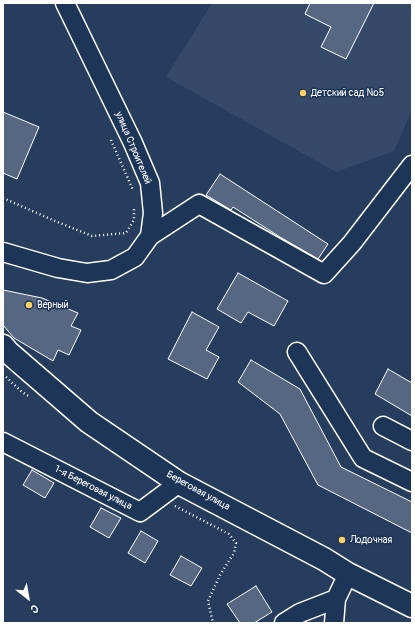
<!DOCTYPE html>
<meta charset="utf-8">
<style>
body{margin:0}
#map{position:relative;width:415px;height:626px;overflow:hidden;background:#263d5e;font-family:Pangolin,sans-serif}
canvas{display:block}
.frame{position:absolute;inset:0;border:4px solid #fff;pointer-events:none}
.north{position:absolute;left:8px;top:578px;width:40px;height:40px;-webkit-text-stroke:3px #1d3557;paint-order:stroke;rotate:149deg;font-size:11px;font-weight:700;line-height:16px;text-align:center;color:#fff}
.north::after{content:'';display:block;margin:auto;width:14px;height:18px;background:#fff;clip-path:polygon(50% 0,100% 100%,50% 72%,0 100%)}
</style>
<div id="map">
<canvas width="415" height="626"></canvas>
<div class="frame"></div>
<div class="north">С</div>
</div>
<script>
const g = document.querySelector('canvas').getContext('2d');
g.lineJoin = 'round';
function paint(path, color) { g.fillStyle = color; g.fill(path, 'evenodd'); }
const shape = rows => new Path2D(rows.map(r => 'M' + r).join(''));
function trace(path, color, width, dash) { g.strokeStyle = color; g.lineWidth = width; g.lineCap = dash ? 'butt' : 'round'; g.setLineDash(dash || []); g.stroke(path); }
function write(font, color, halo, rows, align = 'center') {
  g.font = font + ' Pangolin,sans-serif'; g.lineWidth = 3; g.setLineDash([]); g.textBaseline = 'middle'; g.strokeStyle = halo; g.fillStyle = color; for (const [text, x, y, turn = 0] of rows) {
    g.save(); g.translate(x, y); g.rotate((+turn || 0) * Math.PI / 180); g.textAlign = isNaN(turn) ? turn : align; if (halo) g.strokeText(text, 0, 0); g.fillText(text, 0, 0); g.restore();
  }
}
const built = shape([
 [212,3,412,3,412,110,394,151,336,172,166,77]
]);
const building = shape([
 [310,3,374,3,346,59,321,47,331,27,305,14,310,3],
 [3,112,39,127,17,179,3,173,3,112],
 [220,174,328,244,318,259,280,237,233,207,231,210,206,195,220,174],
 [238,273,288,301,274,326,248,312,241,323,217,309,238,273],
 [3,290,42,298,78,313,71,326,81,330,69,355,58,350,53,361,14,338,3,325,3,290],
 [192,312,219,327,206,350,219,357,207,379,168,359,192,312],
 [251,360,300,389,341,467,412,502,412,533,318,485,280,414,238,382,251,360],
 [388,369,412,383,412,416,375,394,388,369],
 [32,470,54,483,45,498,23,485,32,470],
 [101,508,121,518,109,538,90,527,101,508],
 [141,531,158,541,145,563,128,553,141,531],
 [181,556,202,568,191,586,170,575,181,556],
 [256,586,272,612,254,623,240,623,227,604,256,586]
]);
const path = shape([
 [111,140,133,190],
 [3,198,55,221,92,236,126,233,134,220,134,207],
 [6,377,22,392,30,397],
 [175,506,229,534,236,543,234,553,220,575,208,601,213,623]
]);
const minor = shape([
 [150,236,199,204,324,274,352,243,412,165],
 [3,252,58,268,87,273,111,270,135,257,150,236,153,213,150,183,133,143,65,3],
 [297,352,363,458,412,482],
 [383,426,412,441],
 [3,442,140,512,179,483],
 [284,623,300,613,336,599,348,574],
 [334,623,336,599]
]);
const major = shape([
 [3,346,8,352,89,422,179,483,324,559,348,574,412,606]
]);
const markers = [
 [303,93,4,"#ffd166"],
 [29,305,4,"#ffd166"],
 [342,540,4,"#ffd166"]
];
const poiNames = [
 ["Детский сад №5",311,93],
 ["Верный",37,305],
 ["Лодочная",350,540]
];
const streetNames = [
 ["улица Строителей",133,148,67],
 ["1-я Береговая улица",93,488,27],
 ["Береговая улица",198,491,29]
];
paint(built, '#344a68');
paint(building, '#556781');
trace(building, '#fff', 1);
trace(minor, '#fff', 21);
trace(major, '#fff', 25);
trace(path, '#fff', 2.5, [1, 3]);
trace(minor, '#1d3557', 18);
trace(major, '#1d3557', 22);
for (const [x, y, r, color] of markers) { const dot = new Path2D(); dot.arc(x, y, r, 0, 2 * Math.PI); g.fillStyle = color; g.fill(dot); trace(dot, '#1d3557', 1.5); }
write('10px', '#fff', '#1d3557', poiNames, 'left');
write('10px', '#fff', '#1d3557', streetNames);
</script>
